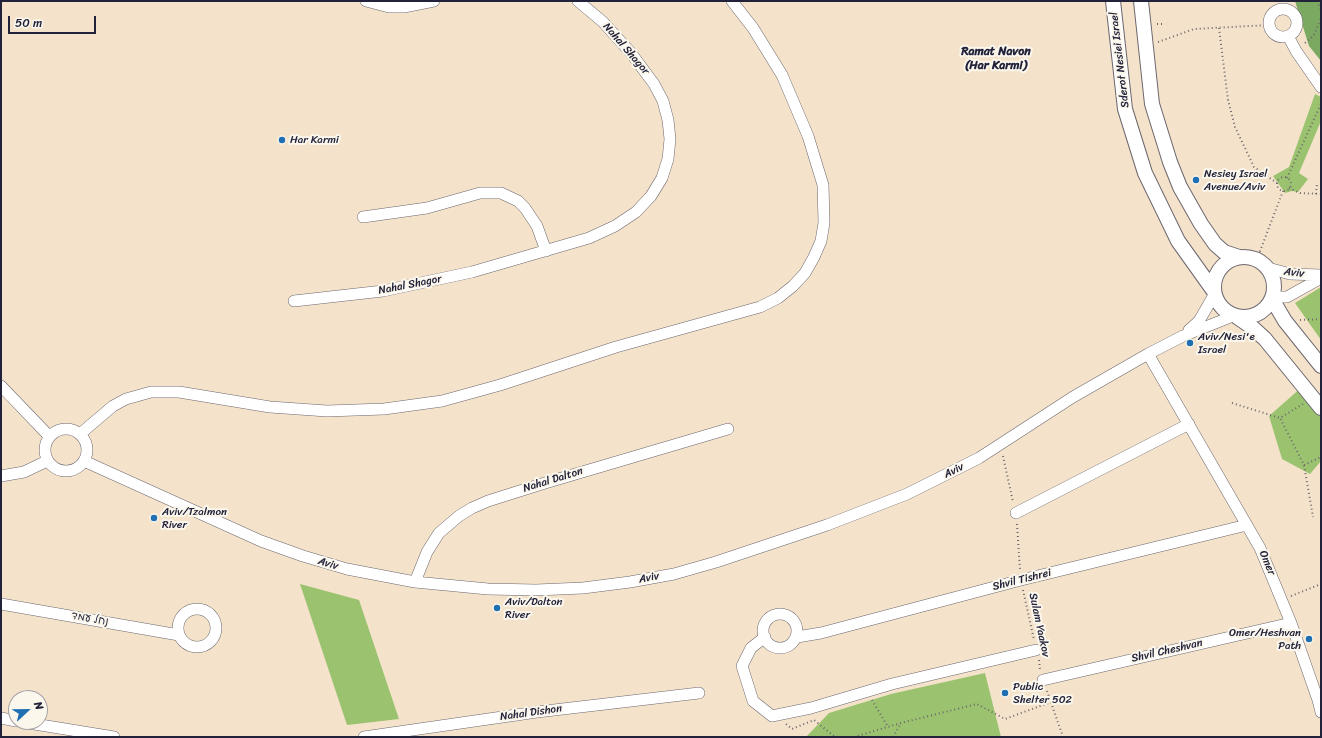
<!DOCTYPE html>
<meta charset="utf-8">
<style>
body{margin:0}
#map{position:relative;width:1322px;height:738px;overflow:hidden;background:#f4e3ca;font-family:Sriracha,sans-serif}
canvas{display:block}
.frame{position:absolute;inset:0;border:2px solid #22223b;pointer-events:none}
.north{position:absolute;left:8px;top:690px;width:40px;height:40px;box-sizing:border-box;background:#fbf7ec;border:1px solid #a4a2a5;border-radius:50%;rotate:68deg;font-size:11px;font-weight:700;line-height:16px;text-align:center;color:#22223b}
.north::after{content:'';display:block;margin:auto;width:14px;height:18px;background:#1f6fb2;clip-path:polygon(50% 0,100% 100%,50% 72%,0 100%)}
.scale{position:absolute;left:8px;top:16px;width:88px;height:18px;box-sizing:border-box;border:2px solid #22223b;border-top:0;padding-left:5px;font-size:12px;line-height:14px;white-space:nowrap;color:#22223b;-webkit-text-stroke:3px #fbf7ec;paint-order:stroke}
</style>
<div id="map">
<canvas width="1322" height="738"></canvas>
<div class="frame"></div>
<div class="north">N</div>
<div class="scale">50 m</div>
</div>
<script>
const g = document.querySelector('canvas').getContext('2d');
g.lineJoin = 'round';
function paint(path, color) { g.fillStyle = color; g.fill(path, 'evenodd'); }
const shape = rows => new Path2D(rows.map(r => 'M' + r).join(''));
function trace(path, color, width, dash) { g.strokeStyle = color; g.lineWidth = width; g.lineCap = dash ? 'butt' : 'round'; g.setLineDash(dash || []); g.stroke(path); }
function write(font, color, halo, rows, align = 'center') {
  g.font = font + ' Sriracha,"Playpen Sans Hebrew",sans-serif'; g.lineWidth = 4; g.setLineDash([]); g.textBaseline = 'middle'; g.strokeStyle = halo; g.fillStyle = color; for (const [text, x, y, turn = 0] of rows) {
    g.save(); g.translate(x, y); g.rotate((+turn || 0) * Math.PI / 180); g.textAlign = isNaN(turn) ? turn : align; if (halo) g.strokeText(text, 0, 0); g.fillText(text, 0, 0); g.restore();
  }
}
const green = shape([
 [1315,94,1321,97,1321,121,1299,173,1308,179,1298,192,1292,191,1285,193,1273,176,1289,167],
 [1321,287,1321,340,1295,303],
 [1303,386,1321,415,1321,461,1310,474,1282,459,1269,416],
 [300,584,359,600,399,719,347,725],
 [985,673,1001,737,806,737,829,713,891,694]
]);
const forest = shape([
 [1295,1,1321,1,1321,61,1309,46]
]);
const path = shape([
 [1317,1,1321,10],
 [1157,24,1164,24],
 [1219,28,1228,100,1235,127,1254,167,1277,183],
 [1158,42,1194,29,1269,25],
 [1305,43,1314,35,1321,18],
 '1277 184a7 7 0 1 1 14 0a7 7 0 1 1-14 0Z',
 [1287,178,1321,104],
 [1289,188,1300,193,1321,194],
 [1316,194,1317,184],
 [1257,259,1283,191],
 [1300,320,1321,319],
 [1232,403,1280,418],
 [1303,404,1280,418,1304,465,1313,517],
 [1003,456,1013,502],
 [1304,465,1321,457],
 [1017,524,1020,570],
 [1023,590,1034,640],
 [1291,596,1321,584],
 [1039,660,1040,670],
 [1047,691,1063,737],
 [872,700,888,727],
 [786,724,792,729,814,720,835,737],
 [854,737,901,723,977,704,1005,719,1051,702],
 [893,737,901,723]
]);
const minor = shape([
 [366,1,389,7,404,7,434,1],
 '1269 23a14 14 0 1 1 28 0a14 14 0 1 1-28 0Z',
 [1288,36,1296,51,1321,87],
 [363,217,427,208,480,193,501,193,518,201,525,208,537,226,546,251],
 [1268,268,1290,274,1321,275],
 [1273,297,1287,297,1321,278],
 [294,301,383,291,472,272,589,238,615,226,636,212,651,196,662,178,668,159,670,139,668,120,663,101,654,84,631,53,603,22,578,1],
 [1189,330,1199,321,1214,295],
 [1148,354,1260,548,1291,623,1318,700,1321,712],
 [1,386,49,436],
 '45 450a21 21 0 1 1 42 0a21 21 0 1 1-42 0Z',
 [80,434,113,406,126,399,151,392,179,392,270,407,327,411,384,409,442,401,500,385,616,347,760,307,778,298,793,286,805,273,814,257,821,241,824,223,823,185,808,136,782,75,753,28,732,1],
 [84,461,261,541,303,556,347,569,415,582,488,589,536,590,583,588,630,582,674,574,716,562,827,525,907,494,979,458,1073,397,1148,354,1183,336,1233,316],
 [1,476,24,472,47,461],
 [1016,513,1189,424],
 [415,582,427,552,439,533,459,516,472,508,488,501,545,483,728,429],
 [1,604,179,635],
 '178 628a19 19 0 1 1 38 0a19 19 0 1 1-38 0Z',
 '763 631a17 17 0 1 1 34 0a17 17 0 1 1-34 0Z',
 [765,637,751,648,742,666,753,701,772,716,811,708,892,684,1036,650],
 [797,637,821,633,1021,580,1247,525],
 [1043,680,1291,623],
 [1,718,16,721],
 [22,722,114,737],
 [364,737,537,712,699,693]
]);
const tertiary = shape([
 [1113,1,1125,109,1145,173,1178,241,1213,290],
 [1141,1,1152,104,1170,162,1180,187,1201,224,1215,244,1224,252,1239,257],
 '1214 287a30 30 0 1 1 60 0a30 30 0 1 1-60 0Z',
 [1272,299,1285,321,1321,366],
 [1237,317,1253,328,1265,339,1321,408]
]);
const markers = [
 [282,140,4,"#1f6fb2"],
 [1196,180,4,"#1f6fb2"],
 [1190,343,4,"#1f6fb2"],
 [154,518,4,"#1f6fb2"],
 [497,608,4,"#1f6fb2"],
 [1309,639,4,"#1f6fb2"],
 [1005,693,4,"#1f6fb2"]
];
const streetNames = [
 ["Nahal Shagor",626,49,49],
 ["Sderot Nesiei Israel",1120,60,-97],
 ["Aviv",1294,273,7],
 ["Nahal Shagor",410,285,-11],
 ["Aviv",954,471,-27],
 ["Nahal Dalton",553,480,-17],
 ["Omer",1267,563,67],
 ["Aviv",328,564,16],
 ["Aviv",649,578,-11],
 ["Shvil Tishrei",1022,580,-14],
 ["נחל עמד",90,619,10],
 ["Sulam Yaakov",1039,625,78],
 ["Shvil Cheshvan",1167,651,-13],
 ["Nahal Dishon",531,713,-8]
];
const poiNames = [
 ["Har Karmi",290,140],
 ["Nesiey Israel",1204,174],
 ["Avenue/Aviv",1204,187],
 ["Aviv/Nesi'e",1198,337],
 ["Israel",1198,350],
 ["Aviv/Tzalmon",162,512],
 ["River",162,525],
 ["Aviv/Dalton",505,602],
 ["River",505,615],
 ["Omer/Heshvan",1301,633,"right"],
 ["Path",1301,646,"right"],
 ["Public",1013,687],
 ["Shelter 502",1013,700]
];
const neighbourhoodNames = [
 ["Ramat Navon",996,52],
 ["(Har Karmi)",996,66]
];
paint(green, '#9bc36f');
paint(forest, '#7ca962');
trace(minor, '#6c666d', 12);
trace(tertiary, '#6c666d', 16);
trace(path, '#6c666d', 2, [1, 3]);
trace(minor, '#fff', 11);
trace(tertiary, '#fff', 14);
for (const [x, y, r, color] of markers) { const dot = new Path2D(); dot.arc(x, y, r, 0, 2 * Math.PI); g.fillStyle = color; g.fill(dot); trace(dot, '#fbf7ec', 1.5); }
write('11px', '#22223b', '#fbf7ec', streetNames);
write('11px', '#22223b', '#fbf7ec', poiNames, 'left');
write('bold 12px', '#22223b', '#fbf7ec', neighbourhoodNames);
</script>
